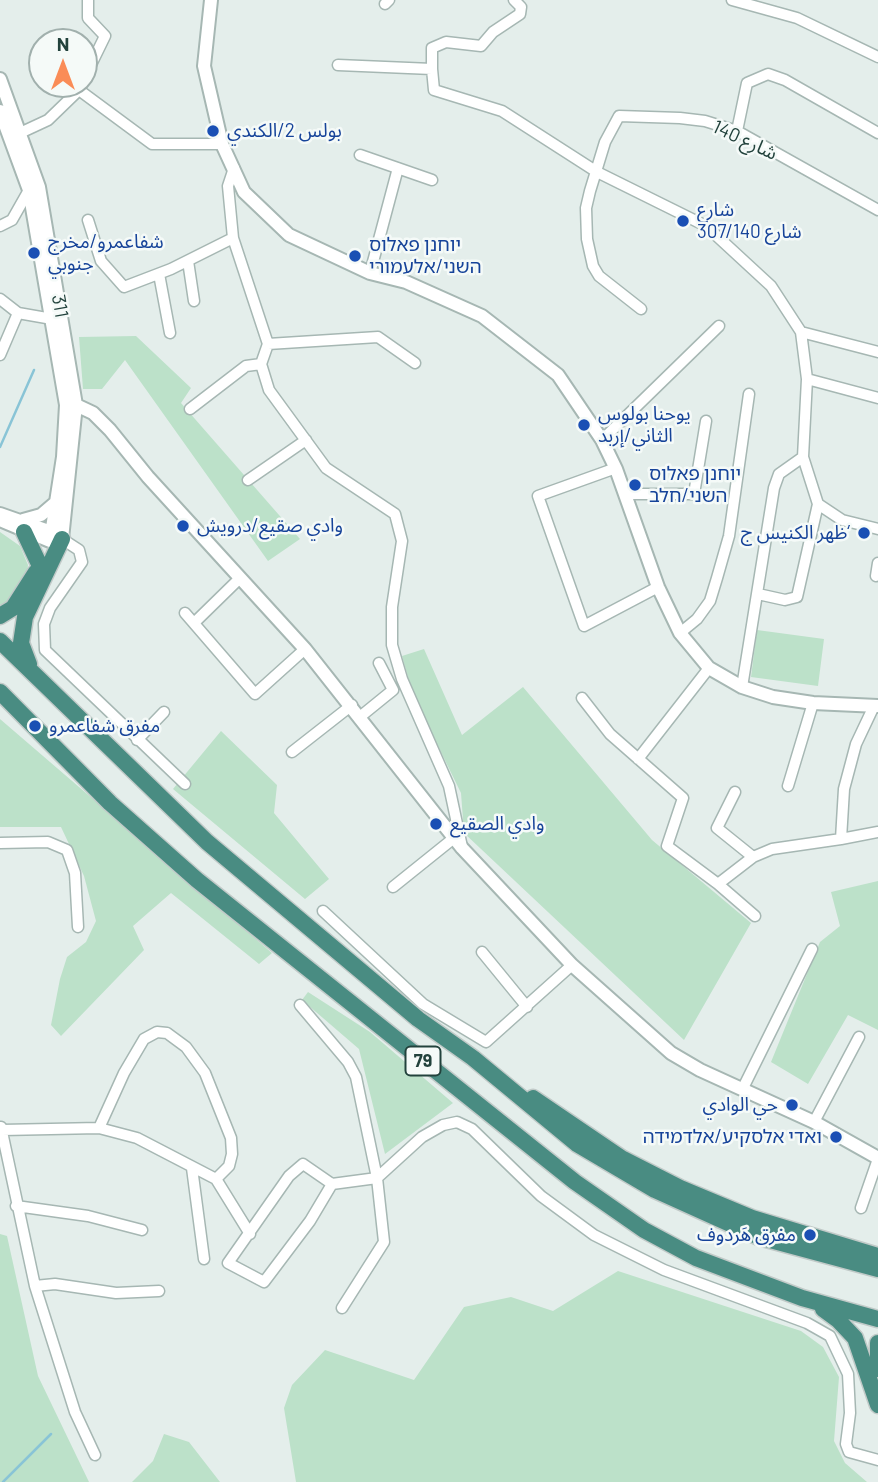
<!DOCTYPE html>
<meta charset="utf-8">
<style>
body{margin:0}
#map{position:relative;width:878px;height:1482px;overflow:hidden;background:#e4eeeb;font-family:Barlow,sans-serif}
canvas{display:block}
.north{position:absolute;left:28px;top:28px;width:70px;height:70px;box-sizing:border-box;background:#f5faf8;border:2px solid #a1b0ad;border-radius:50%;rotate:0deg;font-size:19px;font-weight:700;line-height:28px;text-align:center;color:#22423c}
.north::after{content:'';display:block;margin:auto;width:24px;height:32px;background:#fa8c57;clip-path:polygon(50% 0,100% 100%,50% 72%,0 100%)}
</style>
<div id="map">
<canvas width="878" height="1482"></canvas>
<div class="north">N</div>
</div>
<script>
const g = document.querySelector('canvas').getContext('2d');
g.lineJoin = 'round';
function paint(path, color) { g.fillStyle = color; g.fill(path, 'evenodd'); }
const shape = rows => new Path2D(rows.map(r => 'M' + r).join(''));
function trace(path, color, width, dash) { g.strokeStyle = color; g.lineWidth = width; g.lineCap = dash ? 'butt' : 'round'; g.setLineDash(dash || []); g.stroke(path); }
function write(font, color, halo, rows, align = 'center') {
  g.font = font + ' Barlow,"Noto Sans Arabic","Noto Sans Hebrew",sans-serif'; g.lineWidth = 5; g.setLineDash([]); g.textBaseline = 'middle'; g.strokeStyle = halo; g.fillStyle = color; for (const [text, x, y, turn = 0] of rows) {
    g.save(); g.translate(x, y); g.rotate((+turn || 0) * Math.PI / 180); g.textAlign = isNaN(turn) ? turn : align; if (halo) g.strokeText(text, 0, 0); g.fillText(text, 0, 0); g.restore();
  }
}
const green = shape([
 [136,336,191,388,181,403,300,539,268,561,125,360,102,389,83,389,79,337],
 [0,532,20,546,28,565,27,575,13,601,0,610],
 [757,630,824,639,818,686,751,677],
 [424,649,462,735,523,687,652,840,751,923,684,1040,464,833,461,793,413,695,402,656],
 [0,719,272,953,259,964,171,893,133,926,144,950,61,1036,51,1025,60,979,67,957,86,942,96,921,84,876,61,827,0,827],
 [221,731,277,785,274,813,329,879,305,899,173,789],
 [878,881,878,1030,848,1015,808,1084,771,1062,820,942,840,926,831,892],
 [308,992,370,1032,453,1103,385,1154,359,1049,302,1000],
 [0,1234,7,1236,38,1376,89,1482,0,1482],
 [618,1271,801,1331,823,1347,839,1377,834,1441,845,1463,867,1482,296,1482,284,1408,292,1385,325,1350,414,1380,464,1307,511,1297,553,1311],
 [164,1434,189,1442,220,1482,132,1482,153,1461]
]);
const stream = shape([
 [0,447,34,370],
 [3,1482,51,1434]
]);
const minor = shape([
 [732,0,797,18,878,57],
 [385,4,389,0],
 [338,65,432,69,434,90,502,111,597,172,706,226,771,286,801,332,807,379,803,457,818,504,842,520,878,529],
 [432,69,432,48,446,42,481,46,493,32,520,14,521,7,514,0],
 [84,79,105,36,88,18,88,0],
 [737,131,747,83,768,74,785,80,878,133],
 [20,133,48,120,79,90,152,144,222,144],
 [360,155,432,180],
 [234,168,228,186,233,238,268,344,378,337,415,363],
 [88,220,101,261,124,287,171,269,233,238],
 [0,226,12,220,29,190],
 [188,261,194,301],
 [370,273,398,168],
 [159,274,170,333],
 [0,299,18,313,58,320],
 [641,309,599,276,593,266,587,239,586,208,590,191,605,142,619,116,680,118,705,121,737,131,878,210],
 [801,332,878,352],
 [268,344,261,364,269,390,326,468,395,514,402,541,392,607,392,645,402,679,449,786,462,847],
 [0,355,18,313],
 [807,379,878,398],
 [190,409,246,366,261,364],
 [602,440,719,326],
 [616,468,538,496,584,626,658,587],
 [248,480,306,440],
 [626,494,694,494,706,421],
 [62,539,79,550,82,562,50,608,44,624,45,650,185,784],
 [876,576,878,563],
 [758,594,785,600,797,597,818,504],
 [185,613,255,694,305,649],
 [194,623,239,579],
 [680,633,697,619,710,601,717,578,729,536,749,394],
 [742,687,774,488,779,474,803,457],
 [582,698,610,734,683,798,667,846,718,884],
 [874,706,856,744,844,789,841,839,878,832],
 [361,716,393,690,379,663],
 [137,740,164,712],
 [292,752,352,705],
 [638,759,709,668],
 [788,786,813,703],
 [735,792,717,828,753,857],
 [0,843,48,842,67,850,75,873,78,927],
 [393,887,454,838],
 [323,911,423,1004,486,1042,572,965],
 [755,916,718,884,753,857,772,849,841,839],
 [482,952,527,1007],
 [300,1005,348,1062,356,1077,377,1178,384,1242,342,1308],
 [742,1090,812,949],
 [814,1122,859,1037],
 [1,1127,35,1286,75,1412,95,1455],
 [2,1130,99,1128,137,1138,216,1179,229,1166,232,1154,231,1138,205,1073,186,1047,167,1033,157,1032,144,1039,124,1073,99,1128],
 [303,1164,332,1184,310,1221,264,1282,228,1263,289,1176,303,1164],
 [192,1168,204,1259],
 [216,1179,250,1234],
 [332,1184,377,1178,422,1137,443,1125,457,1122,472,1129,541,1196,594,1235,664,1270,807,1323,830,1336,848,1374,850,1413,846,1444,849,1452,878,1460],
 [16,1206,88,1216,142,1230],
 [861,1208,878,1159],
 [35,1286,55,1284,116,1293,159,1291]
]);
const tertiary = shape([
 [211,0,204,66,222,144,244,192,289,235,370,273,406,282,482,316,558,375,602,440,616,469,658,587,680,633,709,668,742,687,773,697,813,703,878,706],
 [0,79,39,187,76,405,62,539],
 [0,111,29,190,66,405,63,457,50,541],
 [66,405,76,405,93,413,110,430,148,477,305,649,462,848,572,965,671,1053,700,1070,814,1122,878,1158],
 [0,514,57,534],
 [0,520,50,541,58,539],
 [23,520,41,515,55,503]
]);
const trunk = shape([
 [24,532,40,566],
 [0,616,13,608,36,572],
 [0,641,207,842,418,1019,473,1058,577,1144,655,1190,759,1237,878,1269],
 [29,664,21,643,25,617,62,539],
 [0,692,110,803,197,880,575,1182,644,1230,696,1258,802,1298,878,1319],
 [533,1098,623,1159,680,1188,752,1218,878,1256],
 [823,1309,838,1320,855,1338,878,1405],
 [878,1343,878,1369]
]);
const markers = [
 [213,131,7,"#1a4fb4"],
 [683,221,7,"#1a4fb4"],
 [34,253,7,"#1a4fb4"],
 [355,256,7,"#1a4fb4"],
 [584,425,7,"#1a4fb4"],
 [635,485,7,"#1a4fb4"],
 [183,526,7,"#1a4fb4"],
 [864,533,7,"#1a4fb4"],
 [35,726,7,"#1a4fb4"],
 [436,824,7,"#1a4fb4"],
 [792,1105,7,"#1a4fb4"],
 [836,1137,7,"#1a4fb4"],
 [810,1235,7,"#1a4fb4"]
];
const shields = [
 [423,1061,35]
];
const shieldNames = [
 ["79",423,1061]
];
const transitNames = [
 ["بولس 2/الكندي",227,131],
 ["شارع",697,210],
 ["307/شارع 140",697,232],
 ["شفاعمرو/مخرج",48,242],
 ["جنوبي",48,264],
 ["יוחנן פאלוס",369,245],
 ["השני/אלעמורי",369,267],
 ["يوحنا بولوس",598,414],
 ["الثاني/إربد",598,436],
 ["יוחנן פאלוס",649,474],
 ["השני/חלב",649,496],
 ["وادي صقيع/درويش",197,526],
 ["ظهر الكنيس ج‘",850,533,"right"],
 ["مفرق شفاعمرو",49,726],
 ["وادي الصقيع",450,824],
 ["حي الوادي",778,1105,"right"],
 ["ואדי אלסקיע/אלדמידה",822,1137,"right"],
 ["مفرق هَردوف",796,1235,"right"]
];
const streetNames = [
 ["شارع 140",745,140,25],
 ["311",60,306,80]
];
paint(green, '#bce1c9');
trace(stream, '#89c4d6', 2.5);
trace(minor, '#a6b7b3', 13);
trace(tertiary, '#a6b7b3', 16);
trace(trunk, '#c1cac8', 19);
trace(minor, '#fff', 10);
trace(tertiary, '#fff', 12);
trace(trunk, '#498c82', 16);
for (const [x, y, r, color] of markers) { const dot = new Path2D(); dot.arc(x, y, r, 0, 2 * Math.PI); g.fillStyle = color; g.fill(dot); trace(dot, '#f5faf8', 2.5); }
for (const [x, y, w] of shields) { const box = new Path2D(); box.roundRect(x - w / 2, y - 14.5, w, 29, 5); g.fillStyle = '#f5faf8'; g.fill(box); trace(box, '#22423c', 2); }
write('bold 18px', '#22423c', null, shieldNames);
write('19px', '#164399', '#f5faf8', transitNames, 'left');
write('19px', '#22423c', '#f5faf8', streetNames);
</script>
